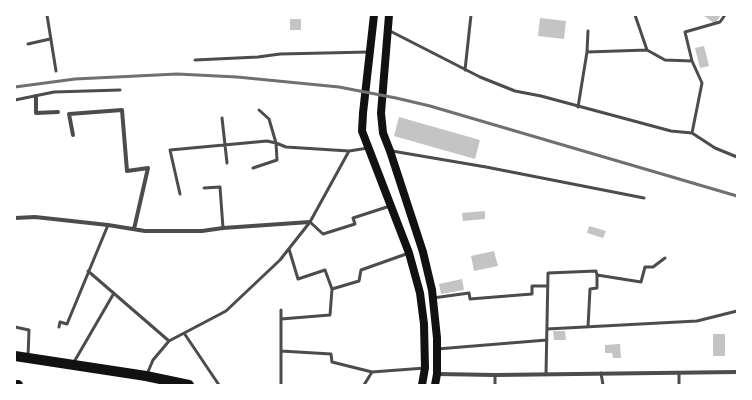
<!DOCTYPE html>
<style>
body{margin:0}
#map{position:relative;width:752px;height:400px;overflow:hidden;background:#fff;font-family:Lora,serif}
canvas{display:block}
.frame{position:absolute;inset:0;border:16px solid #fff;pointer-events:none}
</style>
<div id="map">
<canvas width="752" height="400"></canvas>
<div class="frame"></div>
</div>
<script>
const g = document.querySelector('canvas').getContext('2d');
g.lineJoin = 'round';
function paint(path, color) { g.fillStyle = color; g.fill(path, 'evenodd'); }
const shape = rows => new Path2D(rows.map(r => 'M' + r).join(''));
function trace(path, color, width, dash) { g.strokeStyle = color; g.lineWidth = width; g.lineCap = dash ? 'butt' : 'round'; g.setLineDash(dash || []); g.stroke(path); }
const building = shape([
 [703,15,721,15,715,24],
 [540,18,566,21,564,39,538,36],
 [290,19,301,19,301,30,290,30],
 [704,46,709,66,700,68,695,48],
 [399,117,480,140,475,159,394,136],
 [485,211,485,219,463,221,462,213],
 [589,226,606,231,603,238,587,233],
 [494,251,498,266,474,271,471,256],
 [462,279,464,290,441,294,439,284],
 [553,331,565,331,566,340,554,340],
 [713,334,725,334,725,356,713,356],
 [620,344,621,358,613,358,612,353,605,353,605,345]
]);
const service = shape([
 [47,15,56,71],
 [635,15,647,50],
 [390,31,480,77,515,91,541,96,671,131,692,133,715,148,737,157],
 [28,44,50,39],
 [587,52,647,50,665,60,692,61],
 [195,60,258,57,280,54,369,52],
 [465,70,471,15],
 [15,100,54,92,120,90],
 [578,107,587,52,588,31],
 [222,118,227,163],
 [692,133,702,83,692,61,685,32,720,22,725,15],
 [392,151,486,167,644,198],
 [253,168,277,160,276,143,269,119,259,110],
 [204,188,220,187,223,228],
 [180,194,170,150,267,141,276,143,286,147,349,151],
 [310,222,323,234,355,224,353,218,390,206],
 [289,249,298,279,325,270,332,289,359,281,361,270,409,253],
 [88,271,169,341],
 [433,298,469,293,470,299,532,294,532,286,548,286],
 [281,310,281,385],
 [281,319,330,315,332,289],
 [15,327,29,330,28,357],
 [59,327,60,322,67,324,108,225],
 [588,327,590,289,597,288,597,275],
 [547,329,697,321,737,311],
 [184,333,219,385],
 [437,349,547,340],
 [281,351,331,354,332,362,372,372,425,368],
 [74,362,114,293],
 [601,373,603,385],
 [147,374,153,360,169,341,226,311,280,260,310,222,349,151,368,148],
 [546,374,548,273,596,271,597,275,641,282,645,267,653,267,665,258],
 [364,385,372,372],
 [495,385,495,375],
 [679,385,679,373]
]);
const minor = shape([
 [36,96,36,113,58,112],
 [73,135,69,114,122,110,127,171,148,168,134,229],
 [15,218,35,217,108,225,145,231,202,231,223,228,310,222],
 [437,374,495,375,737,372]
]);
const secondary = shape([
 [374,15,363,113,362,131,409,253,420,293,424,324,425,368,422,385],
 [389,15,381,113,383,133,390,151,423,252,432,290,437,338,437,374,435,385]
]);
const primary = shape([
 [15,356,146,376,189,385]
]);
const trunk = shape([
 [15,385,18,385]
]);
const rail = shape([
 [15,87,75,79,177,74,237,77,339,87,396,98,430,106,737,196]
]);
paint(building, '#c4c4c4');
trace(service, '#4c4c4c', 3);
trace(minor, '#4c4c4c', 4);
trace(secondary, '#111', 8);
trace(primary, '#111', 10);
trace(trunk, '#111', 10);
trace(rail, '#707070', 3);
</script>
